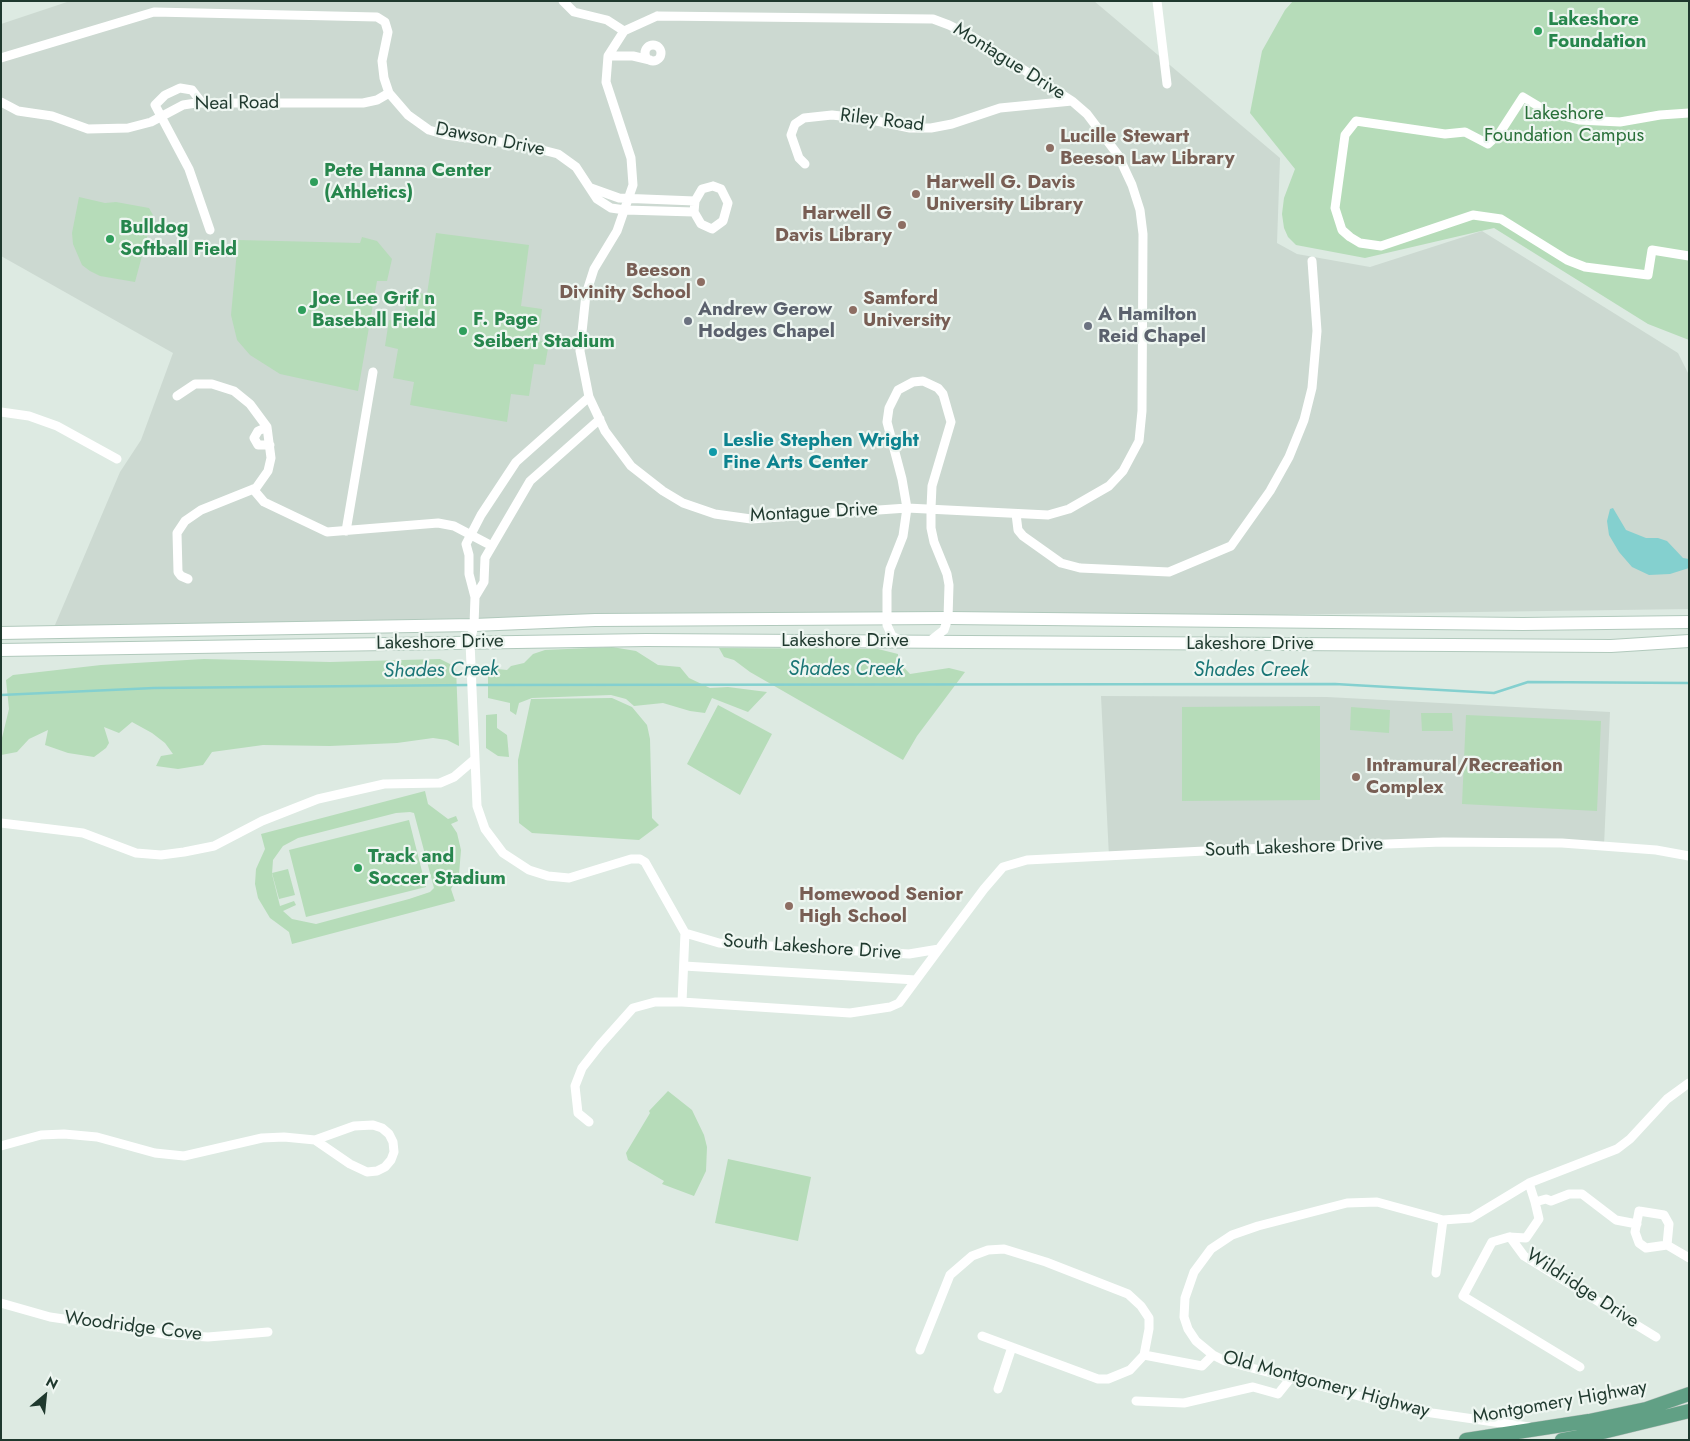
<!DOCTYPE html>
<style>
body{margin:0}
#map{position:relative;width:1690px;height:1441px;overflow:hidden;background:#ddeae2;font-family:Jost,sans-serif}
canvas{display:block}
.frame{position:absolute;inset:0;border:2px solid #1f392e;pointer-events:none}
.north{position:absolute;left:20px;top:1371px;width:50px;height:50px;-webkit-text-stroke:4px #eef6f1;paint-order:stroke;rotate:28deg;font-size:14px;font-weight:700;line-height:20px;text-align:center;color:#1f392e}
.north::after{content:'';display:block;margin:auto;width:18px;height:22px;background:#1f392e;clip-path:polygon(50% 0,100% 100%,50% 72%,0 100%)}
</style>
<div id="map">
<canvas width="1690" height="1441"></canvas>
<div class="frame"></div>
<div class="north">N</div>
</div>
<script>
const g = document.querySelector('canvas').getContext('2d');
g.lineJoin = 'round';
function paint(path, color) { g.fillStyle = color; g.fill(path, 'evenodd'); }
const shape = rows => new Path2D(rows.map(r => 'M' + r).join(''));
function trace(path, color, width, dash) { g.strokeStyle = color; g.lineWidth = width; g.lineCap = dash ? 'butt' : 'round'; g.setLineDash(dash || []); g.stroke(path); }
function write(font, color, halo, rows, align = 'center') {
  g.font = font + ' Jost,sans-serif'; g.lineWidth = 4.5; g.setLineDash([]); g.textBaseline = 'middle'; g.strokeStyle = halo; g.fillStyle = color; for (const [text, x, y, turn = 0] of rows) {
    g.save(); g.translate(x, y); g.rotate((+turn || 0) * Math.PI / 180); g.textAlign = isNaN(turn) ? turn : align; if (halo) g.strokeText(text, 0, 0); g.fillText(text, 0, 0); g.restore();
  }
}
const built = shape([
 [70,1,1094,1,1280,158,1277,243,1297,254,1370,267,1482,231,1678,353,1689,375,1689,609,52,632,120,472,141,440,173,353,1,256,1,24],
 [1101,696,1327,697,1610,712,1604,846,1476,842,1109,857]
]);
const green = shape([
 [1293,1,1689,1,1689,340,1648,324,1494,228,1365,258,1296,245,1288,237,1284,228,1282,214,1284,198,1295,169,1250,113,1262,51,1285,10],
 [79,197,105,203,116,202,149,208,153,215,135,282,100,276,90,271,82,265,73,244,72,233],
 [436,233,529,245,521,306,542,309,538,340,549,343,545,365,534,364,529,396,511,394,507,422,410,405,414,382,393,378,398,349,385,346,389,320,403,322,408,292,427,294],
 [362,237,377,241,392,259,387,281,377,281,358,391,280,374,250,355,237,340,231,315,238,240,360,243],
 [612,647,636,651,658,665,680,667,689,678,710,688,728,687,767,692,748,712,712,698,705,713,690,711,663,703,634,706,626,699,611,695,532,698,519,703,516,715,510,711,510,703,488,698,488,668,507,670,511,666,524,663,533,654,545,650],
 [719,648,878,649,898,654,898,661,910,674,949,668,965,672,917,736,903,760,750,672,734,660,724,657],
 [204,659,330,662,440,659,456,667,459,746,447,740,433,738,397,743,330,746,263,745,212,752,203,765,178,769,156,766,161,756,173,754,165,743,152,733,132,722,119,733,104,727,109,743,106,748,94,757,68,753,45,745,48,730,29,739,17,752,1,755,1,742,9,709,6,680,13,675,101,665],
 [612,698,632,707,647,725,650,739,652,818,659,825,639,840,532,833,519,823,518,760,531,699],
 [718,705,772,734,740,795,687,764],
 [1320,706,1320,800,1182,801,1182,707],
 [1351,707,1390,710,1389,733,1350,730],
 [1421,713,1452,713,1453,731,1422,731],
 [497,714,497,728,507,735,509,757,498,756,486,748,486,715],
 [1466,715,1601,721,1597,811,1462,804],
 [425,791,428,804,448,819,456,816,458,821,451,824,457,833,461,850,459,874,451,889,455,901,292,944,289,932,270,918,258,898,255,884,256,869,265,849,261,834],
 [410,812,414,813,434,888,430,892,409,899,316,924,292,919,283,911,296,905,294,901,280,906,272,874,273,860,283,846,298,838,396,813],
 [409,820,426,887,306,917,289,850],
 [288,869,295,895,279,899,272,873],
 [668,1091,692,1110,704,1135,707,1147,706,1171,694,1196,662,1184,664,1181,628,1160,626,1153,650,1113,649,1111],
 [728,1159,811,1177,798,1241,715,1223]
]);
const water = shape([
 [1613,508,1626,530,1646,538,1658,538,1667,541,1683,558,1689,559,1689,568,1670,574,1649,575,1632,567,1619,552,1609,535,1607,521,1610,509]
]);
const stream = shape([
 [475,685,1335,684,1494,693,1528,682,1689,683],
 [1,695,154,688,469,685]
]);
const minor = shape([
 [563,1,574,12,607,20,624,31],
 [1157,1,1167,84],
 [657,16,933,19,949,25,973,37,1072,101,1087,114,1118,155,1132,185,1140,210,1143,234,1142,411,1139,441,1123,471,1109,486,1069,509,1048,515,907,508,751,519,715,514,683,503,663,491,631,466,605,431,589,397,580,351,586,294,594,269,617,231,633,185,631,158,606,82,608,56,624,31,657,16],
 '645 53a8 8 0 1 1 16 0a8 8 0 1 1-16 0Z',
 [608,56,633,56,650,60],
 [1,58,154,12,377,17,385,22,388,32,382,61,384,78,389,93,408,115,429,130,446,135,523,145,558,154,576,167,597,199,611,208,625,210,694,212],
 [1,102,18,111,52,116,88,129,128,128,151,122,183,105,196,103,363,103,377,100,389,93],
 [202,103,192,90,180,88,165,95,155,105,189,169,210,230],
 [1689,113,1660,115,1620,122,1579,120,1548,112,1523,97,1499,134,1488,144,1465,132,1445,134,1356,121,1345,135,1335,208,1342,230,1350,237,1360,243,1381,246,1473,215,1501,219,1567,260,1585,267,1648,275,1652,250,1689,256],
 [805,164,799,158,791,135,795,124,804,118,832,115,867,119,910,128,931,128,952,124,1000,108,1072,101],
 [713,186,721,189,728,203,723,221,712,229,701,224,694,212,695,201,702,189,713,186],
 [591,188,619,198,695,201],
 [177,396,195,384,212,384,234,391,250,404,267,427,271,458,268,471,256,488,201,510,185,521,177,533,178,572,181,576,188,579],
 [589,397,516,462,481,515,466,544,469,555,469,574,475,597,474,625,470,642,477,806,485,829,503,853,529,870,548,876,569,878,631,859,640,859,645,862,685,933,719,943,909,954,939,949,984,889,1003,867,1027,860,1244,849,1443,842,1562,843,1656,850,1689,856],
 [1,412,29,416,57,426,117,459],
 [267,427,258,431,254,438,258,445,270,445],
 [253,489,264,502,327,532,438,523,454,526,492,546],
 [1016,514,1018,530,1023,536,1061,563,1080,568,1169,572,1231,546,1270,491,1289,457,1304,420,1312,388,1317,331,1312,261],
 [346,531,373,372],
 [475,597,484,582,485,558,530,481,600,419],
 [900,640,892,636,887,625,887,590,890,569,903,536,907,508,902,479,887,422,889,408,898,390,913,382,923,381,938,388,943,394,951,422,932,486,931,508,931,528,934,542,947,574,949,585,948,618,944,630,930,641],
 [1,823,83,833,136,853,161,855,184,852,214,846,262,821,318,799,384,784,440,783,454,777,475,759],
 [685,933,682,1002,850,1013,890,1007,899,1003,916,980],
 [684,966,916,980,939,949],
 [589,1122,578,1113,575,1086,582,1068,600,1045,633,1008,655,1002,682,1002],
 [1,1146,41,1135,64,1134,97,1137,155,1153,184,1156,262,1138,284,1137,315,1140,354,1126,373,1125,382,1128,389,1134,393,1142,394,1152,391,1160,385,1167,377,1171,367,1172,350,1164,315,1140],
 [1529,1183,1535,1202,1546,1199,1551,1201,1569,1194,1582,1194,1616,1220,1637,1224],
 [1535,1202,1539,1219,1526,1238,1509,1237,1492,1242,1463,1296,1580,1367],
 [1639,1211,1664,1215,1669,1224,1667,1245,1646,1248,1639,1243,1635,1232,1639,1211],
 [1510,1237,1524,1256,1656,1337],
 [1667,1245,1689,1258],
 [1436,1273,1443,1220],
 [1,1303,50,1317,172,1335,208,1337,268,1332],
 [982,1336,1098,1379,1108,1379,1130,1370,1144,1355,1202,1366,1213,1355],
 [920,1350,950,1275,972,1256,988,1250,1004,1249,1046,1262,1128,1294,1141,1306,1149,1318,1149,1329,1144,1355],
 [998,1389,1012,1347],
 [1136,1401,1184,1403,1253,1387,1278,1394,1290,1379],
 [1529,1427,1432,1413,1393,1405,1225,1361,1213,1355,1196,1341,1188,1329,1184,1317,1185,1298,1194,1272,1211,1249,1232,1235,1258,1226,1347,1203,1377,1202,1443,1220,1471,1218,1529,1183,1617,1149,1630,1139,1667,1099,1689,1083]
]);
const secondary = shape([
 [1,633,474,625,595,620,948,618,1523,624,1689,622],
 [1,650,646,640,1611,646,1689,641]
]);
const primary = shape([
 [1466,1440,1589,1421,1646,1409,1689,1394],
 [1562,1440,1603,1432,1689,1411]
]);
const markers = [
 [1538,31,5,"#2e9e5b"],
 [1050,148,5,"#8d6e63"],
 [314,182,5,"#2e9e5b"],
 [916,194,5,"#8d6e63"],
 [902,225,5,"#8d6e63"],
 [110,239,5,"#2e9e5b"],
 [701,282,5,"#8d6e63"],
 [302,310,5,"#2e9e5b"],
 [853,310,5,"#8d6e63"],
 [688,321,5,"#6b7280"],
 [1088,326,5,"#6b7280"],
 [463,331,5,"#2e9e5b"],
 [713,452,5,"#0f9aa8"],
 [1356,777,5,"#8d6e63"],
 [358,868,5,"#2e9e5b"],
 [789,906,5,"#8d6e63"]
];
const leisureNames = [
 ["Lakeshore",1548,20],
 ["Foundation",1548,42],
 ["Pete Hanna Center",324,171],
 ["(Athletics)",324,193],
 ["Bulldog",120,228],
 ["Softball Field",120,250],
 ["Joe Lee Grif n",312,299],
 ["Baseball Field",312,321],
 ["F. Page",473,320],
 ["Seibert Stadium",473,342],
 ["Track and",368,857],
 ["Soccer Stadium",368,879]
];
const streetNames = [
 ["Montague Drive",1009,62,32],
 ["Neal Road",237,104,-1],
 ["Riley Road",882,121,7],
 ["Dawson Drive",490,140,11],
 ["Montague Drive",814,513,-3],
 ["Lakeshore Drive",845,641],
 ["Lakeshore Drive",440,643,-1],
 ["Lakeshore Drive",1250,644],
 ["South Lakeshore Drive",1294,848,-2],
 ["South Lakeshore Drive",812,948,4],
 ["Wildridge Drive",1582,1289,33],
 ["Woodridge Cove",133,1327,7],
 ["Old Montgomery Highway",1326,1385,15],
 ["Montgomery Highway",1560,1403,-10]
];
const parkNames = [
 ["Lakeshore",1564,114],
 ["Foundation Campus",1564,136]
];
const educationNames = [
 ["Lucille Stewart",1060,137],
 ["Beeson Law Library",1060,159],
 ["Harwell G. Davis",926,183],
 ["University Library",926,205],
 ["Harwell G",892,214,"right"],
 ["Davis Library",892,236,"right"],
 ["Beeson",691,271,"right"],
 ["Divinity School",691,293,"right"],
 ["Samford",863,299],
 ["University",863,321],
 ["Intramural/Recreation",1366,766],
 ["Complex",1366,788],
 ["Homewood Senior",799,895],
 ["High School",799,917]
];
const worshipNames = [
 ["Andrew Gerow",698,310],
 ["Hodges Chapel",698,332],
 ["A Hamilton",1098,315],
 ["Reid Chapel",1098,337]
];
const cultureNames = [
 ["Leslie Stephen Wright",723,441],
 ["Fine Arts Center",723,463]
];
const waterNames = [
 ["Shades Creek",846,670],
 ["Shades Creek",441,671,-1],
 ["Shades Creek",1251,671]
];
paint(built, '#ccd9d1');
paint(green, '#b6dcb9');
paint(water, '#84d0cf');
trace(stream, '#84d0cf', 2.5);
trace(secondary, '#b1c9bc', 14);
trace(primary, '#bcc4c0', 15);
trace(minor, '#fff', 9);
trace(secondary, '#fff', 12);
trace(primary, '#61a085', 14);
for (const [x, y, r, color] of markers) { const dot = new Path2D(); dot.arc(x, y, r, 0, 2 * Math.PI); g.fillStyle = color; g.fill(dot); trace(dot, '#eef6f1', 2); }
write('bold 19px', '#27864d', '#eef6f1', leisureNames, 'left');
write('19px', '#1f392e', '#eef6f1', streetNames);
write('19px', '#297039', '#eef6f1', parkNames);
write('bold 19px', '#785e54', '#eef6f1', educationNames, 'left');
write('bold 19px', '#5b616d', '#eef6f1', worshipNames, 'left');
write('bold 19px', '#0d838f', '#eef6f1', cultureNames, 'left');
write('italic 20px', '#197575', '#eef6f1', waterNames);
</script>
